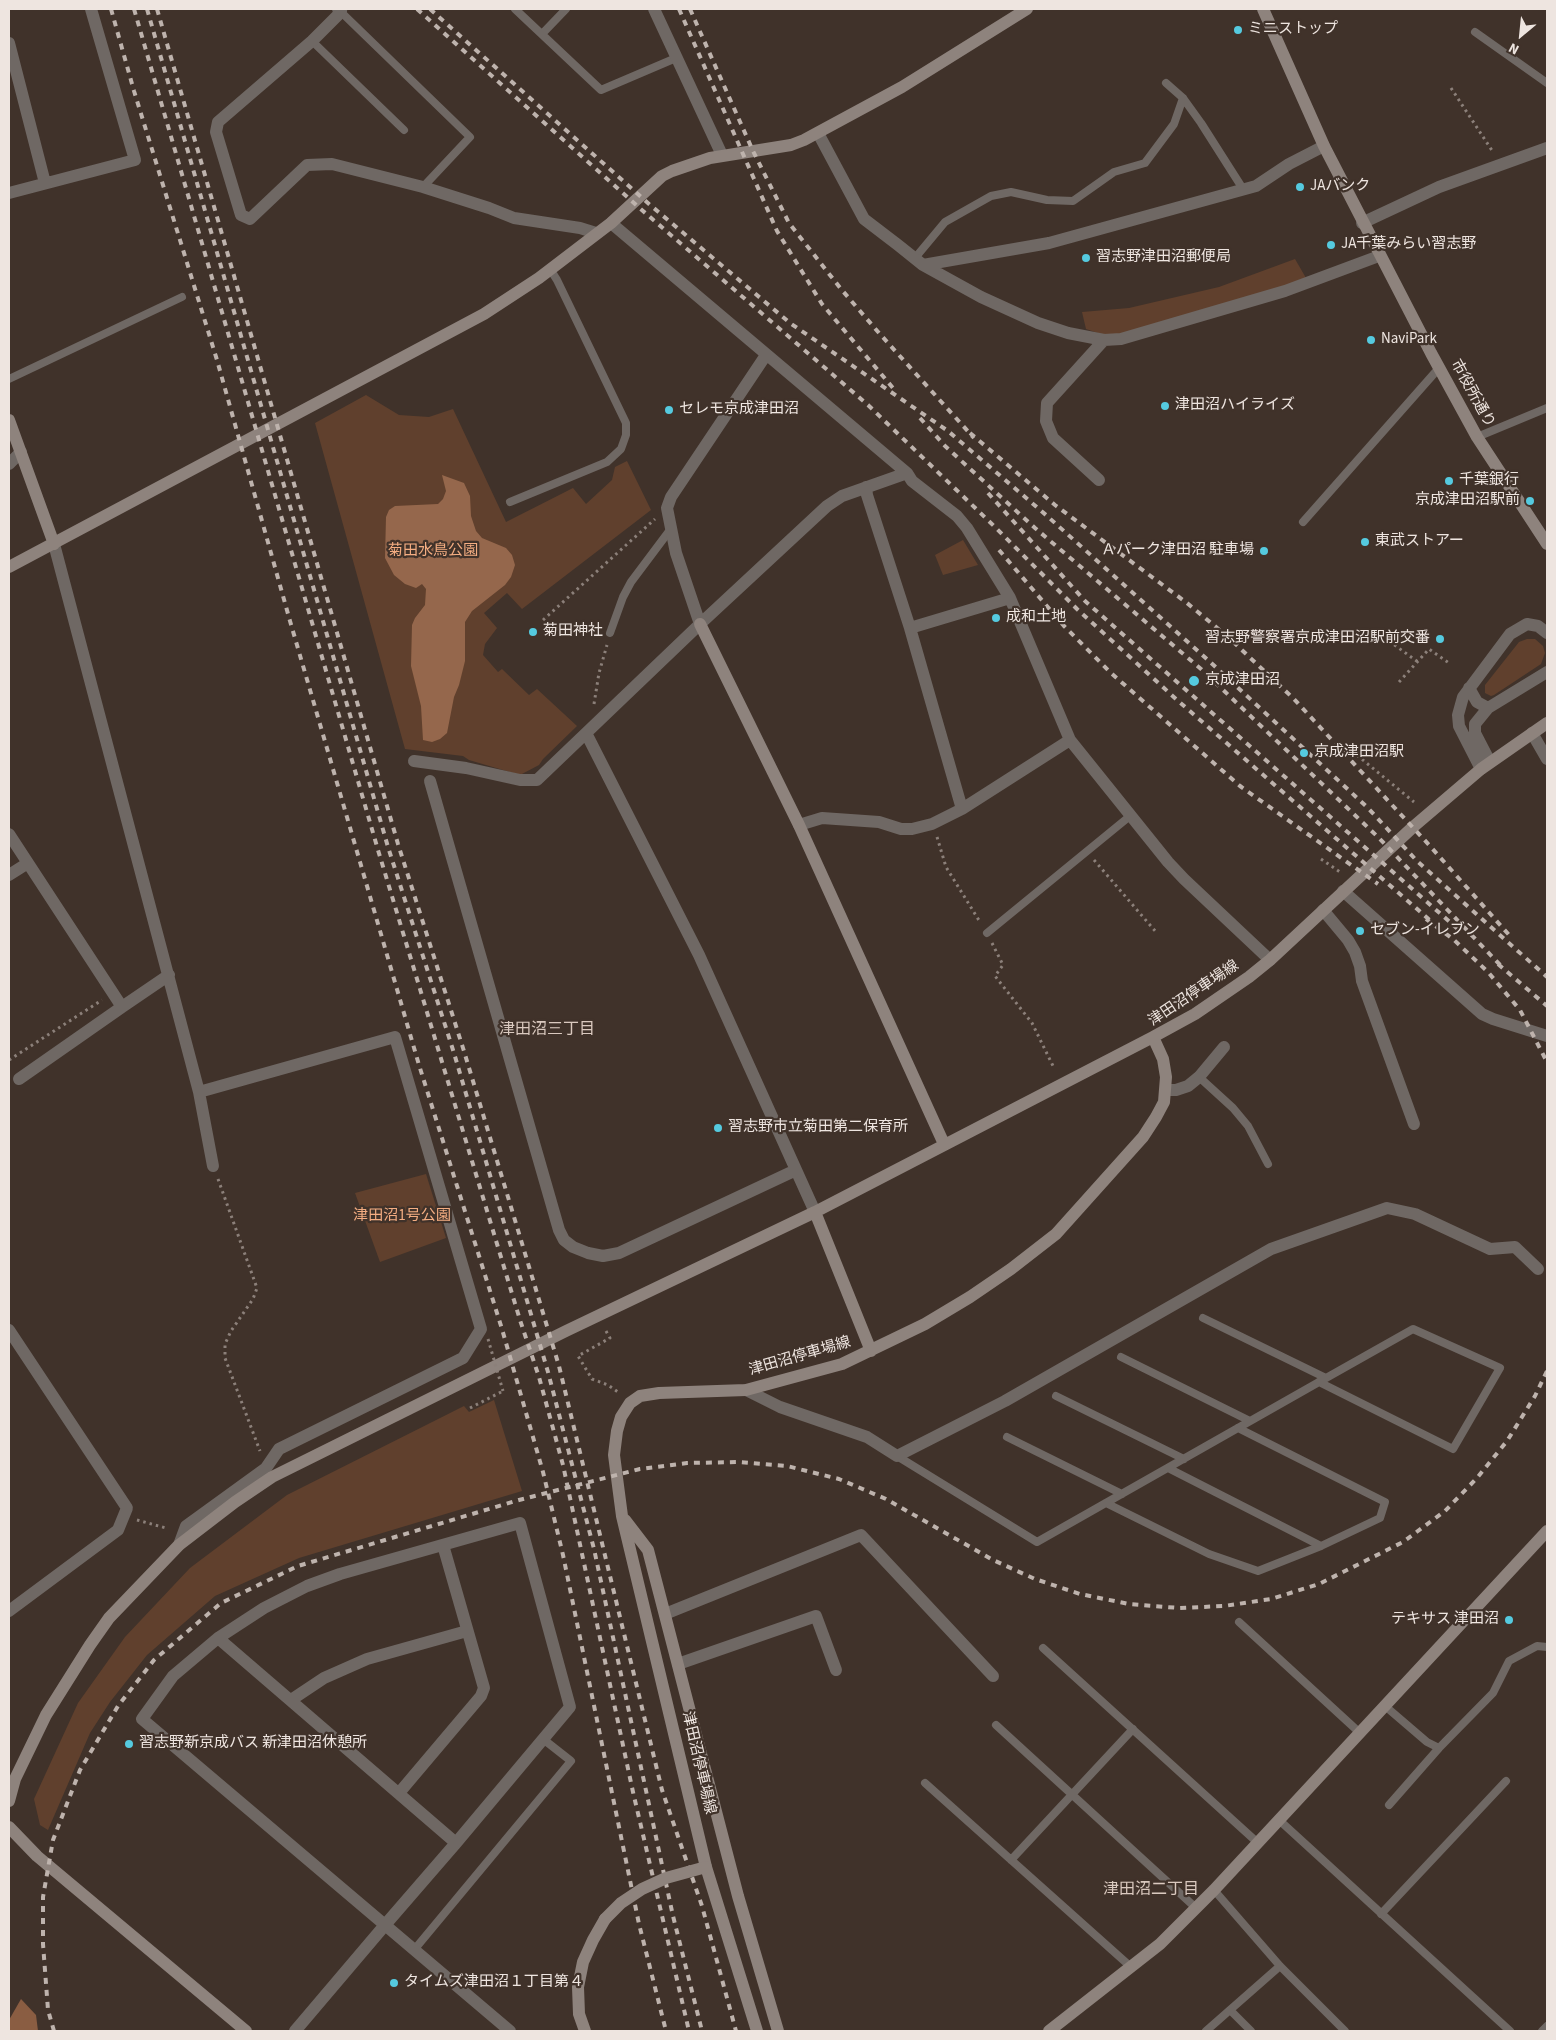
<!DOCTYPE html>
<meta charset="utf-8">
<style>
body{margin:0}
#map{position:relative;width:1556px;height:2040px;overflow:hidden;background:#40322a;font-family:"Source Sans 3",sans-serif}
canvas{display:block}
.frame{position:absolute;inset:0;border:10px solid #eee5e0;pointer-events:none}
.north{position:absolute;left:1496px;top:10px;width:50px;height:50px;-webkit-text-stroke:4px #40322a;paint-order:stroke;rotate:208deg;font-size:14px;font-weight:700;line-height:20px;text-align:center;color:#eee5e0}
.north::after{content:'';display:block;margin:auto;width:18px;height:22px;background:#eee5e0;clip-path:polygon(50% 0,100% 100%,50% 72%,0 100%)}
</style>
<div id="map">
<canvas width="1556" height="2040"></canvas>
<div class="frame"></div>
<div class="north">N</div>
</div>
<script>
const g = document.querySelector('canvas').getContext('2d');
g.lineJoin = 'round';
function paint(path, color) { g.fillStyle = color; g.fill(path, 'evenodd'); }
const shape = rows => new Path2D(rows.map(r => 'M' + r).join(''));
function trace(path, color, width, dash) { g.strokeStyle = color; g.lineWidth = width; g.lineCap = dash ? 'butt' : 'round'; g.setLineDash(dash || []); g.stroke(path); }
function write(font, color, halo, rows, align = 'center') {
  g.font = font + ' "Source Sans 3","Noto Sans JP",sans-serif'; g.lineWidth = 4.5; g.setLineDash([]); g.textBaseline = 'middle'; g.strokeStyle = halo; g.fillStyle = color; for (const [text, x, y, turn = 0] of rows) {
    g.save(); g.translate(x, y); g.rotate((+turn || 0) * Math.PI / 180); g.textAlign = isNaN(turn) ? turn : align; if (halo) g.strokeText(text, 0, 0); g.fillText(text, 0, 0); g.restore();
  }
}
const green = shape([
 [1295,259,1306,278,1269,292,1122,334,1104,335,1086,329,1082,312,1129,308,1219,287],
 [366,395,399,415,429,417,453,409,506,522,573,488,586,504,612,480,615,467,627,461,651,510,522,609,507,593,484,613,497,628,485,644,483,655,498,672,502,669,529,695,537,689,577,726,543,759,539,765,520,775,469,760,463,756,405,749,315,423],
 [963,540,978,565,943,575,935,555],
 [1527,639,1535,639,1543,646,1545,653,1541,664,1494,695,1491,696,1485,693,1485,685,1519,642],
 [426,1174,446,1238,380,1262,355,1193],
 [494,1400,522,1491,299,1558,215,1596,147,1655,110,1702,90,1733,48,1830,40,1825,34,1799,78,1703,125,1637,190,1568,287,1495,464,1406,469,1412]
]);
const forest = shape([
 [21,1999,36,2015,38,2031,9,2031,9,2020]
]);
const water = shape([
 [442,475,464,483,470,496,471,516,476,531,482,538,506,548,512,555,515,565,511,577,505,585,472,611,465,622,465,661,459,685,454,697,447,733,440,739,432,742,423,740,421,706,411,666,412,625,415,618,425,605,426,589,422,584,416,588,405,584,394,575,385,558,386,517,389,510,395,506,438,504,443,499,446,491]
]);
const path = shape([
 [1451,88,1493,152],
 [543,620,655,519],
 [1389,641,1418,662],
 [1399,682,1429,649,1449,663],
 [594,704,599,673,607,645],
 [1347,747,1414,802],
 [937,837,946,867,980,922],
 [1321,859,1340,872],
 [1094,860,1156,932],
 [992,943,1003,965,995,976,1032,1023,1054,1068],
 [9,1060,102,1000],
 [218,1179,257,1288,253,1299,231,1331,225,1344,225,1358,260,1451],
 [606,1331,610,1338,578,1356,592,1379,608,1385,618,1392],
 [470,1408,503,1391],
 [137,1520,166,1528]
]);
const lane = shape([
 [515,9,601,90,676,58],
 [343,10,341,12,470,137,423,187],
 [1475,32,1547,83],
 [542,34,566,9],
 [312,41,404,130],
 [1166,83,1183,98,1201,123,1243,189],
 [915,258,945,222,991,196,1011,192,1047,200,1073,201,1114,172,1145,163,1174,124,1183,98],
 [9,379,182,297],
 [1477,437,1547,408],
 [510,502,607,462,621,449,626,435,626,423,557,280,550,269],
 [1303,522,1439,368],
 [610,633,623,597,631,582,670,530],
 [987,933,1130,816],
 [1199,1077,1233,1108,1248,1126,1268,1164],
 [1203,1318,1326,1378],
 [1121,1357,1250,1421],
 [1056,1396,1184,1459],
 [1007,1437,1122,1494],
 [897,1456,1037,1542,1319,1382,1413,1329,1500,1368,1453,1449,1319,1382],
 [1168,1468,1321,1546],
 [1106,1503,1209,1554,1258,1571,1321,1546,1380,1518,1385,1502,1238,1428],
 [1239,1622,1360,1733],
 [1043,1648,1258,1843],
 [1385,1706,1427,1742,1439,1748,1493,1693,1509,1661,1537,1646,1547,1647],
 [996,1725,1196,1908],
 [925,1783,1131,1967],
 [1389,1805,1439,1748],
 [1279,1820,1510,2031],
 [1011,1860,1133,1729],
 [1214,1890,1280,1966,1345,2031],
 [1381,1914,1506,1781],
 [414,1950,571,1761,543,1739],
 [1230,2010,1251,2031],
 [1206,2031,1280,1966],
 [1542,2031,1547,2026]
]);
const street = shape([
 [338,9,341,12,312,41,218,122,216,132,241,215,250,219,307,165,332,164,423,187,489,208,514,218,580,228,596,233],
 [654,9,722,155],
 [9,43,45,183],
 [818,133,864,219,898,245,923,265,981,297,1038,323,1068,333,1104,340,1121,339,1285,291,1379,256],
 [9,193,135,160,91,9],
 [611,223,907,473,912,481,957,516,967,528,1010,598,1070,740,1168,862,1184,879,1270,960],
 [1362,223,1439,187,1547,148],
 [923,265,1049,243,1256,186,1289,164,1324,146],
 [9,464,21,452],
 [1099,480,1053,438,1046,421,1047,403,1104,340],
 [866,487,867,495,910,628,962,809],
 [54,544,199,1092,395,1037,481,1329,463,1358,279,1449,266,1468,186,1526,179,1545],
 [700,624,676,553,667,508,671,497,766,355],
 [910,628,1010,598],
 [1469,688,1477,702,1488,708],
 [586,733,699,955,815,1212],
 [1532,733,1547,759],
 [414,761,466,768,520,780,537,780,700,624,827,506,842,496,907,473],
 [1490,762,1475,733,1475,724,1488,708,1547,672],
 [1481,769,1459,726,1458,715,1463,697,1510,634,1527,624,1538,626,1547,633],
 [430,781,559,1230,564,1240,573,1247,588,1253,603,1256,619,1253,796,1170],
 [799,825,822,818,879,822,901,829,912,829,932,824,962,809,1070,740],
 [9,834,122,1007,169,975],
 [9,875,28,863],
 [1343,891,1482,1014,1493,1019,1547,1036],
 [1323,910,1348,940,1355,952,1360,966,1362,981,1414,1124],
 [19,1079,122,1007],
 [1166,1090,1176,1090,1188,1086,1199,1077,1224,1047],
 [199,1092,213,1166],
 [9,1330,127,1508,118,1530,9,1611],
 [746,1390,780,1407,867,1437,897,1456,1005,1401,1271,1249,1387,1208,1415,1214,1490,1249,1515,1247,1538,1269],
 [665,1614,861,1535,993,1676],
 [218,1638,456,1843],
 [678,1664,816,1616,836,1670],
 [291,1700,324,1678,367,1659,467,1631],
 [399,1793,481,1696,484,1688,443,1545],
 [295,2031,385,1925,456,1843,570,1707,520,1523,340,1574,307,1586,264,1608,218,1638,173,1676,142,1719,385,1925,510,2031]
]);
const secondary = shape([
 [1263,9,1324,146,1431,353,1477,437,1547,544],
 [9,420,54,544],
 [9,567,484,314,539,278,611,223,662,176,672,171,710,158,791,145,804,140,902,87,1027,9],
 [700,624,799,825,944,1144],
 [815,1212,871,1351],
 [625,1520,648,1550,738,1896,778,2031],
 [9,1801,15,1779,46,1715,90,1645,109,1618,179,1545,235,1502,272,1477,566,1331,815,1212,1153,1037,1195,1014,1249,977,1270,960,1413,827,1481,769,1547,723],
 [9,1827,37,1856,246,2031],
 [585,2031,579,2014,578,1987,583,1962,593,1940,605,1919],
 [757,2031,706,1867,622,1516,614,1455,617,1431,621,1417,630,1403,640,1396,659,1393,746,1390,842,1364,925,1324,970,1297,1011,1269,1056,1234,1143,1137,1156,1117,1164,1102,1166,1077,1163,1059,1153,1037],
 [1049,2031,1160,1944,1214,1890,1547,1531]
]);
const rail = shape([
 [111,9,134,91,217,360,290,621,419,1065,502,1329,543,1472,563,1555,639,1924,666,2031],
 [134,9,378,850,520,1320,539,1377,563,1465,633,1792,689,2031],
 [147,9,388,847,454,1053,548,1372,594,1549,673,1916,702,2031],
 [157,9,398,844,463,1048,559,1366,662,1790,702,1906,736,2031],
 [417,9,643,211,868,405,995,527,1077,609,1176,699,1432,922],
 [430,9,649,204,790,323,948,431,1046,515,1208,660,1368,808,1417,861,1547,977],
 [679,9,777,231,822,304,893,388],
 [690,9,753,151,789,223,841,289,879,333,974,438],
 [920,418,945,446,1035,528,1201,669,1379,838,1503,968],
 [970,433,1055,505,1187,603,1228,637,1294,699,1430,846,1510,936],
 [988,493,1085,601,1460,931],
 [999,550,1064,626,1111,673,1240,786,1378,884],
 [1426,919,1453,939,1488,972,1520,1010,1547,1062],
 [1498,964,1547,1006],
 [54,2031,48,2010,43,1944,43,1897,53,1840,80,1770,118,1706,154,1660,221,1603,298,1566,519,1500,640,1469,687,1463,738,1462,787,1466,839,1479,886,1499,993,1560,1035,1579,1080,1594,1129,1604,1179,1608,1224,1606,1271,1599,1319,1584,1403,1542,1445,1511,1477,1478,1507,1441,1535,1396,1547,1371]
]);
const pathBridge = shape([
 [488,1339,503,1391]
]);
const secondaryBridge = shape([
 [605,1919,621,1903,642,1889,666,1878,706,1867]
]);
const markers = [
 [1238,30,5,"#55cadf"],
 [1300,187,5,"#55cadf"],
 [1331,245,5,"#55cadf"],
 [1086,258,5,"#55cadf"],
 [1371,340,5,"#55cadf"],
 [1165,406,5,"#55cadf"],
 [669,410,5,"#55cadf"],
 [1449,481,5,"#55cadf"],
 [1530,501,5,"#55cadf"],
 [1365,542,5,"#55cadf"],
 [1264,551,5,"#55cadf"],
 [996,618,5,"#55cadf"],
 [533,632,5,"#55cadf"],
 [1440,639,5,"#55cadf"],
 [1194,681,6,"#55cadf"],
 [1304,753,5,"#55cadf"],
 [1360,931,5,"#55cadf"],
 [718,1128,5,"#55cadf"],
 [1509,1620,5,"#55cadf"],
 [129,1744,5,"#55cadf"],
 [394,1983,5,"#55cadf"]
];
const poiNames = [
 ["ミニストップ",1248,30],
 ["JAバンク",1310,187],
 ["JA千葉みらい習志野",1341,245],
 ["習志野津田沼郵便局",1096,258],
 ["NaviPark",1381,340],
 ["津田沼ハイライズ",1175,406],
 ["セレモ京成津田沼",679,410],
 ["千葉銀行",1459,481],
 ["京成津田沼駅前",1520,501,"right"],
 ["東武ストアー",1375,542],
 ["Ａパーク津田沼 駐車場",1254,551,"right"],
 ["成和土地",1006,618],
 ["菊田神社",543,632],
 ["習志野警察署京成津田沼駅前交番",1430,639,"right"],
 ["京成津田沼",1205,681],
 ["京成津田沼駅",1314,753],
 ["セブン-イレブン",1370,931],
 ["習志野市立菊田第二保育所",728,1128],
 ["テキサス 津田沼",1499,1620,"right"],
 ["習志野新京成バス 新津田沼休憩所",139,1744],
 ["タイムズ津田沼１丁目第４",404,1983]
];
const streetNames = [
 ["市役所通り",1472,394,61],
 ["津田沼停車場線",1194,994,-34],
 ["津田沼停車場線",800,1357,-16],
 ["津田沼停車場線",698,1763,77]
];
const parkNames = [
 ["菊田水鳥公園",433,552],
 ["津田沼1号公園",402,1217]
];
const neighbourhoodNames = [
 ["津田沼三丁目",547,1030],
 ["津田沼二丁目",1151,1890]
];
paint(green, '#60402d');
paint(forest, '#8a5d42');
paint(water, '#95674c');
trace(path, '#8c807a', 3, [2.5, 4]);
trace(lane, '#6f6864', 8);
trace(street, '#6f6864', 12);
trace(secondary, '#8e837d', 12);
trace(rail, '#beb3ad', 4, [6, 6]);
trace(pathBridge, '#8c807a', 3, [2.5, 4]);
trace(secondaryBridge, '#8e837d', 12);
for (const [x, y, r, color] of markers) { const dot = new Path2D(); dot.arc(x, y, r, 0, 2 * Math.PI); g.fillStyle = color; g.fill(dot); trace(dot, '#40322a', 2); }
write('15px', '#eee5e0', '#40322a', poiNames, 'left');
write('15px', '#eee5e0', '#40322a', streetNames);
write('15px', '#f4ad82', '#40322a', parkNames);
write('16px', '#dac9bf', '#40322a', neighbourhoodNames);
</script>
